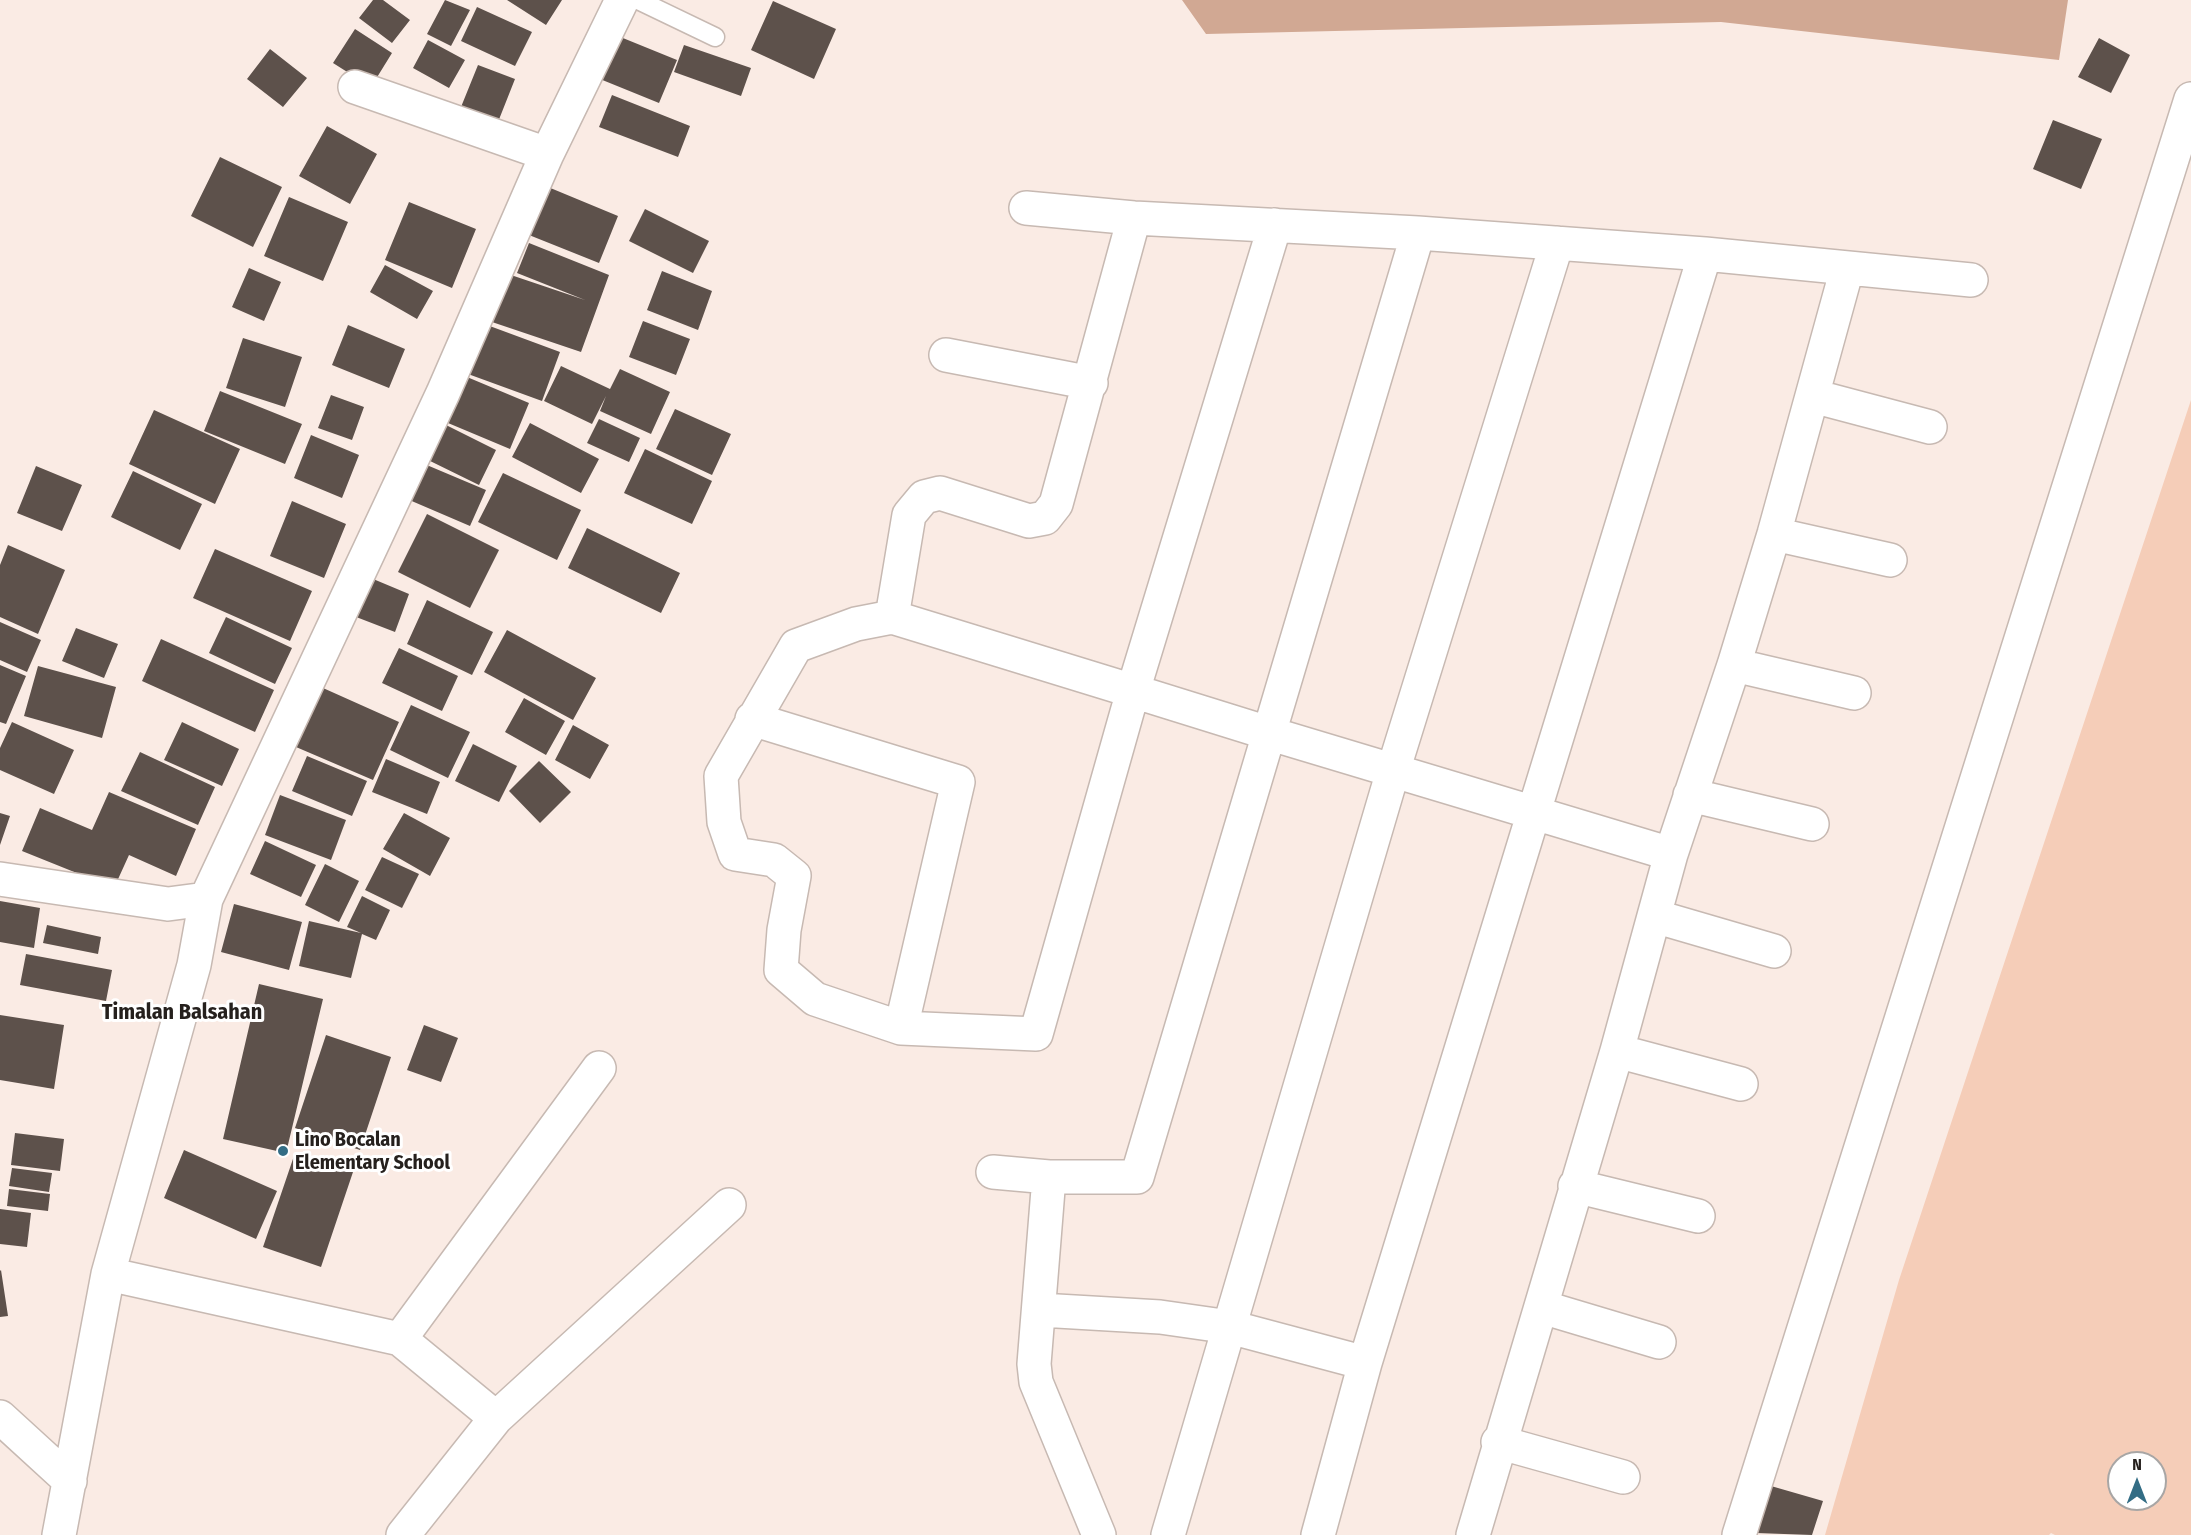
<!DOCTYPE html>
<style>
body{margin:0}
#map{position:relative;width:2191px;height:1535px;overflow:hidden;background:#faebe4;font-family:"Fira Sans Condensed",sans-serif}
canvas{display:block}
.north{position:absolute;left:2107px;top:1451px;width:60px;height:60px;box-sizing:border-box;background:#fff;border:2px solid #a8a6a5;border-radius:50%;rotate:0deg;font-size:16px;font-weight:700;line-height:24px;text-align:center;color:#25201d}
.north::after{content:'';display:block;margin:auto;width:21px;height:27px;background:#336d85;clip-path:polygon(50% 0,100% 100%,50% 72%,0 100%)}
</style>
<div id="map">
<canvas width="2191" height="1535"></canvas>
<div class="north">N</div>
</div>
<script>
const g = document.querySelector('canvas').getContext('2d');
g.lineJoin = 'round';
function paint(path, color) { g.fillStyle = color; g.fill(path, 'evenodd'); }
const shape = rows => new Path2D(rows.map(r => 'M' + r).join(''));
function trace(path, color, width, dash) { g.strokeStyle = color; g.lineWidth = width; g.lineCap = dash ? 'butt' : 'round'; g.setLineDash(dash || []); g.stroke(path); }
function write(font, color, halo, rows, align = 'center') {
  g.font = font + ' "Fira Sans Condensed",sans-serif'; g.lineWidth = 6; g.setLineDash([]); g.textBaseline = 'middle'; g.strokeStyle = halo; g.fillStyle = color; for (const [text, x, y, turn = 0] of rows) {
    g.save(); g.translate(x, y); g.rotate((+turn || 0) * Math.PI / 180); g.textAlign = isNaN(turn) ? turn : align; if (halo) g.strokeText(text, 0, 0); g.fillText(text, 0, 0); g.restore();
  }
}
const green = shape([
 [2191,400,2191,1535,2055,1535,2051,1533,2049,1535,1825,1535,1899,1280],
 [2119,1463,2155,1463,2155,1499,2119,1499]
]);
const water = shape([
 [1182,0,2068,0,2059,60,1721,22,1206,34]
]);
const building = shape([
 [373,0,383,0,410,20,392,43,359,18],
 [445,0,470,10,451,46,427,34],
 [507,0,562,0,546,25],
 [773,1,836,29,814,79,751,50],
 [477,7,532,32,515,66,461,41],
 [355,29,392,53,371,87,333,63],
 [613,34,677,60,659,103,595,77],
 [2099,38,2130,55,2111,93,2078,77],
 [428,40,465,60,449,88,413,68],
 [684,45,751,68,741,96,674,72],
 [270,49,307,78,283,107,247,79],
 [478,65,515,79,498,122,461,107],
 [612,95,690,126,678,157,599,127],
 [2053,120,2102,139,2081,189,2033,169],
 [327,126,377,154,350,204,299,176],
 [220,157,282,187,253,247,191,216],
 [548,187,618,216,599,263,529,235],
 [289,197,348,222,323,281,264,256],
 [409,202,476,229,452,288,385,260],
 [645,209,709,241,693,273,629,241],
 [529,243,609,275,581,352,489,321,505,273,585,300,517,273],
 [385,265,433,291,417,319,370,292],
 [249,268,281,282,264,321,232,307],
 [662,271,712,291,698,330,647,310],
 [643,321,690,339,676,375,629,357],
 [348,325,405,349,389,388,332,365],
 [487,325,560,352,542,401,468,374],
 [243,338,302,357,285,407,226,388],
 [561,366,610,389,620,369,670,392,651,434,600,411,606,396,592,424,544,401],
 [467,377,529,403,510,449,448,423],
 [220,391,302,424,285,464,204,431],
 [331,395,364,407,352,440,318,428],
 [675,409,731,434,712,475,656,449],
 [154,410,240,449,215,504,129,464],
 [599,419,640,438,629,462,587,443],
 [442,423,496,450,479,485,424,458],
 [530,423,599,459,581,493,512,457],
 [311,435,359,455,342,498,294,478],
 [645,449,712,481,692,524,624,493],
 [422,463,486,490,470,526,407,499],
 [36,466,82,485,62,531,17,513],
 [133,471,202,504,180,550,111,517],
 [503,473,581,510,557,560,478,522],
 [292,501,346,524,324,578,270,556],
 [427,514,499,550,470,608,398,572],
 [587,528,680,573,661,613,568,568],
 [8,545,65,570,38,634,0,617,0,565],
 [215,549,312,591,290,641,193,598],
 [366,576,409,594,395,632,351,615],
 [427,600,493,632,472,675,407,644],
 [226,617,292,648,275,684,209,653],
 [0,622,41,640,27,672,0,660],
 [76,628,118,644,104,678,62,661],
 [507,630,596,678,573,720,484,672],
 [161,639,274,690,255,732,142,681],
 [399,648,458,676,442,711,382,683],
 [0,665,26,676,6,724,0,722],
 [38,666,116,687,102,738,24,716],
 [323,688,399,722,373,780,296,747],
 [524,698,565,721,546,755,505,732],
 [411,705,470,732,448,778,390,750],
 [12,722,74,750,54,794,0,770,0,748],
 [182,722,239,749,222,786,164,760],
 [573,725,609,745,590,779,555,760],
 [473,744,517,766,499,802,455,781],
 [140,752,215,787,198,825,121,791],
 [307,756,367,781,352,816,292,791],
 [386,759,440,782,427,814,372,792],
 [539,761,571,792,540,823,509,791],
 [109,792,196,829,176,876,129,855,114,888,22,851,40,808,92,830],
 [280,795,346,820,331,860,265,835],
 [0,813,10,816,0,845],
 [404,813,450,838,430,876,383,849],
 [265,841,316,865,301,897,250,874],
 [382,857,419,874,402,908,365,890],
 [325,864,359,881,339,922,305,905],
 [362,896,390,910,376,940,362,934,351,978,299,966,309,921,361,933,347,927],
 [0,901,40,908,34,948,0,942],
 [234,904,302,922,289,970,221,952],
 [47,925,101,937,98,954,43,943],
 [26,954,112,970,106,1001,20,985],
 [259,984,323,999,286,1153,223,1139],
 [0,1015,64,1025,54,1089,0,1080],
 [424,1025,458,1038,441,1082,407,1070],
 [326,1035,391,1057,360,1150,295,1128],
 [15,1133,64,1139,60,1171,11,1165],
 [184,1150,277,1191,256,1239,164,1198],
 [295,1153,353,1172,321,1267,263,1247],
 [12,1168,52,1173,49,1192,9,1186],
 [9,1189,50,1194,48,1211,7,1206],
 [0,1209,31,1213,27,1247,0,1244],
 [1,1270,8,1316,0,1317,0,1271],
 [1771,1486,1823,1501,1812,1535,1756,1533]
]);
const service = shape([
 [638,0,715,37]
]);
const minor = shape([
 [355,87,547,154],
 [1026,208,1134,218,1418,233,1705,254,1971,280],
 [1275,225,1133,691,1036,1034,901,1028,815,999,781,970,784,930,794,876,774,860,735,854,724,822,721,776,796,646,856,624,892,617,1133,691,1268,733,1671,854],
 [946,355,1091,383],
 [1813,396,1930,427],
 [1774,534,1890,560],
 [892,617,909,515,924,497,940,493,1029,521,1045,518,1056,504,1134,218],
 [1734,665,1854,693],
 [752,719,958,782,901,1028],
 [1690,795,1812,824],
 [0,879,168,904,206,899],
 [1654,916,1774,951],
 [1617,1051,1741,1084],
 [993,1172,1049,1177,1137,1177,1418,233],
 [1049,1177,1034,1364,1036,1382,1099,1535],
 [1575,1186,1698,1216],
 [108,1274,400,1339,496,1418],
 [1542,1307,1659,1342],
 [1040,1310,1160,1317,1230,1327,1365,1363],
 [400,1339,599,1068],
 [0,1417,70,1481],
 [1498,1442,1623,1477],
 [59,1535,108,1274,194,965,206,899,443,393,547,154,622,0],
 [403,1535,496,1418,729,1205],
 [1168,1535,1393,771,1557,243],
 [1318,1535,1365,1363,1705,254],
 [1473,1535,1617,1051,1671,854,1734,665,1774,534,1847,269],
 [1739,1535,2191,99]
]);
const markers = [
 [283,1151,6,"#336d85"]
];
const poiNames = [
 ["Lino Bocalan",295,1140],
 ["Elementary School",295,1163]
];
const quarterNames = [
 ["Timalan Balsahan",182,1013]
];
paint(green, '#f5cdb8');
paint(water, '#d1a893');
paint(building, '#5d514b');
trace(service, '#c7b9b2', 21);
trace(minor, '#c7b9b2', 36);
trace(service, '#fff', 18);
trace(minor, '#fff', 33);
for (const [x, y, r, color] of markers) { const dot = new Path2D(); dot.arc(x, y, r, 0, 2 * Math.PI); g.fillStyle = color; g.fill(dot); trace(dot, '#fff', 2); }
write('bold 20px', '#25201d', '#fff', poiNames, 'left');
write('bold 22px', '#25201d', '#fff', quarterNames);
</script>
